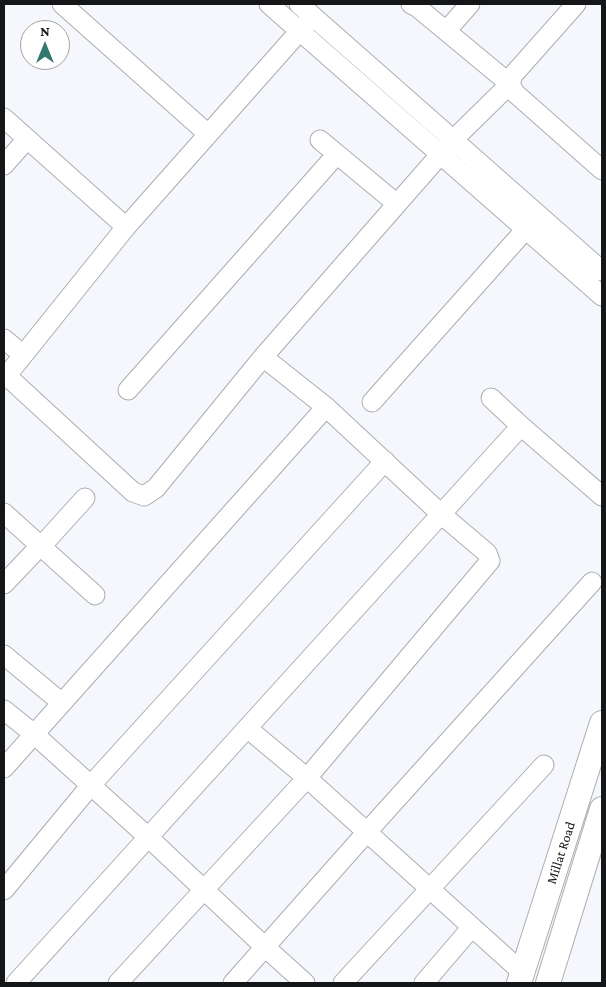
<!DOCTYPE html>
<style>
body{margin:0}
#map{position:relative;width:606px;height:987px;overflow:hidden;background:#f5f7fc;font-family:"Crimson Pro",serif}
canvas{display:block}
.frame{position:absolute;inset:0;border:5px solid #151618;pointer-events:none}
.north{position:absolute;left:20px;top:20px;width:50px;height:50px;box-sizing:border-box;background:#fff;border:1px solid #a1a2a3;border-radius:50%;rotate:0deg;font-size:14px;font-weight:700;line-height:20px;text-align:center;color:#151618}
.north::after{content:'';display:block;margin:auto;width:18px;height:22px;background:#33786d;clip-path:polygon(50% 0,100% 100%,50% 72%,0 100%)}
</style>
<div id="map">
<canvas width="606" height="987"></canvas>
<div class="frame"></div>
<div class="north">N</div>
</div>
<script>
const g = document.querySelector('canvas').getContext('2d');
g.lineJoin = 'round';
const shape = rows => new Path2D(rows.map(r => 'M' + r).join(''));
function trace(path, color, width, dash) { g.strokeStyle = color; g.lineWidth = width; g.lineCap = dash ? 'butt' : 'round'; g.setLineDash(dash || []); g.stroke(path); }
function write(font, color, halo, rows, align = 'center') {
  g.font = font + ' "Crimson Pro",serif'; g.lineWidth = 4; g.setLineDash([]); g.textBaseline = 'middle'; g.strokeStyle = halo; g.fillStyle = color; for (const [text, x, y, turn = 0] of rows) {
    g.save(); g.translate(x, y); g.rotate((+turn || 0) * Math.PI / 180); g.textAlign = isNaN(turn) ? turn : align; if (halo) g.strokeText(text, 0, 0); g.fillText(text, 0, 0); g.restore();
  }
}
const minor = shape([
 [62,4,208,134],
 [269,4,602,296],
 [299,4,602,271],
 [576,4,513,75,510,84,515,93,602,170],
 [446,31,470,4],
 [4,118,126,227],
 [320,140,397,204],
 [4,165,27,139],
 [4,339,22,354],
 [7,376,133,492,144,496,156,488,263,357,453,140,510,84,417,7,411,4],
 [4,379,126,227,313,16],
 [128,390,337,154],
 [491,398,521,426,602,496],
 [372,402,534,220],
 [4,513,95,595],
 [46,541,85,498],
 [4,584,40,546],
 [4,655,62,703],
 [4,710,34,734,148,837,265,947,305,983],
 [247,728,307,778,523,973],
 [4,768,326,407],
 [4,890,91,785,385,461],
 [16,983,521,426],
 [118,983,307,778,490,561,487,553,442,515,326,407,263,357],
 [233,983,366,833,592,582],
 [343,983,544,765],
 [424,983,472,927]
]);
const major = shape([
 [519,983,602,723],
 [548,983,602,809]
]);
const streetNames = [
 ["Millat Road",561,853,-72]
];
trace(minor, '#aaadb1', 21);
trace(major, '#aaadb1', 26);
trace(minor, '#fff', 19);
trace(major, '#fff', 24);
write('14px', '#151618', '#fff', streetNames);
</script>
